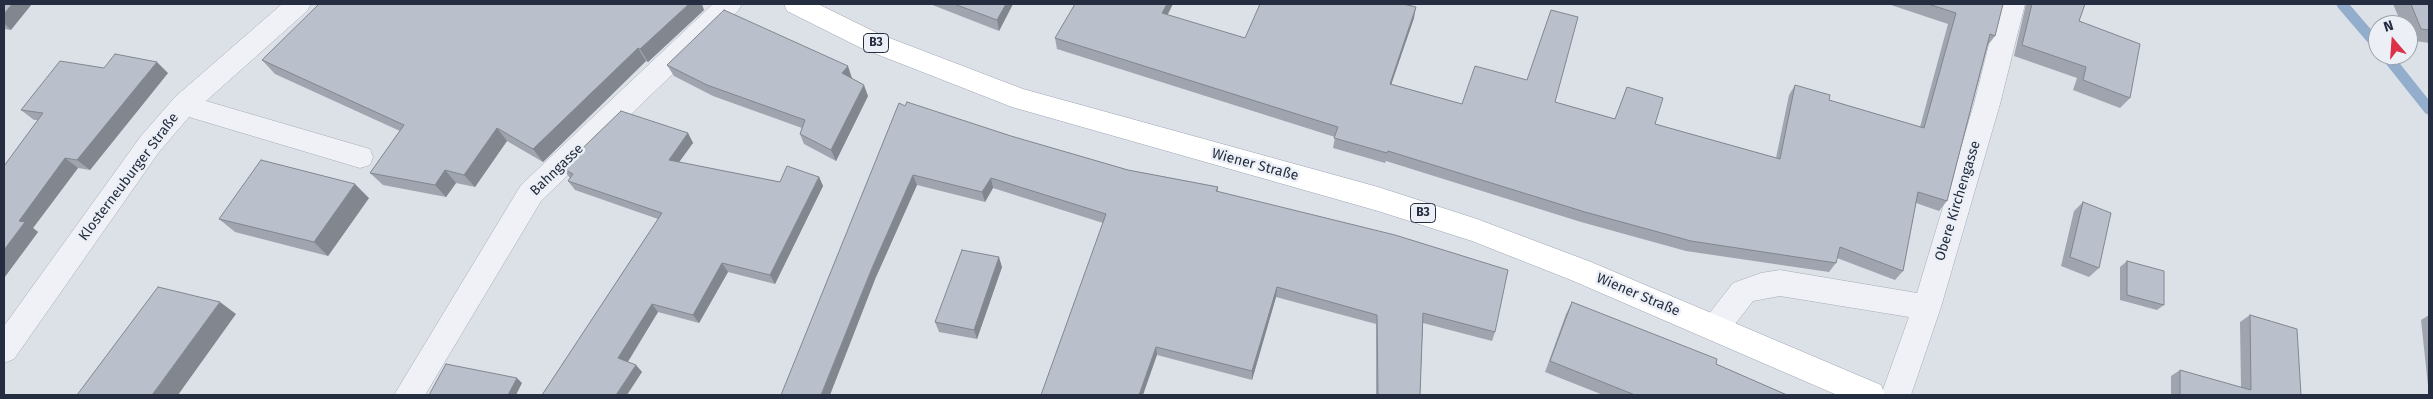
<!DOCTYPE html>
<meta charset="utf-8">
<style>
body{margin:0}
#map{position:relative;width:2433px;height:399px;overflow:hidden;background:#dce1e8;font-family:"Fira Sans",sans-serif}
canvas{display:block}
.frame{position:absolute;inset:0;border:5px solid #242e40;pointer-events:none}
.north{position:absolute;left:2368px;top:15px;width:50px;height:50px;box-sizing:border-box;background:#ecf0f6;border:1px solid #9ca2ad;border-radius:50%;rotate:342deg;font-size:14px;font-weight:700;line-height:20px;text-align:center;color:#242e40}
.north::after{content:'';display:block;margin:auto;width:18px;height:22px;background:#dc3247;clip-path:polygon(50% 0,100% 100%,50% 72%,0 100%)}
</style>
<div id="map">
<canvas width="2433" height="399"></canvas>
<div class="frame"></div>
<div class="north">N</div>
</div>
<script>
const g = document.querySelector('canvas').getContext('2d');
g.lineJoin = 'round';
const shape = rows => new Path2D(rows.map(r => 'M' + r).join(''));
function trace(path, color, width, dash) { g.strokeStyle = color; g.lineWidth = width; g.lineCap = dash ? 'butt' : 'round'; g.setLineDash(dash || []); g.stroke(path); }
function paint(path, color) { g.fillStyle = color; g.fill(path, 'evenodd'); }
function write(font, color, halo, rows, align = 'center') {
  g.font = font + ' "Fira Sans",sans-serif'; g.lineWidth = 5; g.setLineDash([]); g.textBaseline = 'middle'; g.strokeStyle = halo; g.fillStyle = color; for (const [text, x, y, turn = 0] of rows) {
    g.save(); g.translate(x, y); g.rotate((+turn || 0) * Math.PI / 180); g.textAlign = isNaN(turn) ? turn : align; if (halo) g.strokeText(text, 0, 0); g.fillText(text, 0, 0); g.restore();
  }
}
const stream = shape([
 [2342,4,2378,46],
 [2386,55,2429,109]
]);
const minor = shape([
 [282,4,311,4,307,11,206,101,370,149,373,157,370,165,360,168,189,117,159,152,14,359,4,363,4,326,141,136,175,97,282,4],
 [713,4,742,4,738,11,541,201,425,395,394,395,521,185,713,4],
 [1999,4,2025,4,2000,104,1941,307,1911,395,1881,395,1909,317,1780,296,1753,301,1725,337,1715,341,1705,337,1700,328,1705,319,1733,283,1761,273,1780,270,1917,293,1974,104,1999,4]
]);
const major = shape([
 [784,4,818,4,879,34,1023,89,1378,187,1477,219,1591,262,1881,385,1885,395,1837,395,1571,280,1472,241,1378,211,1012,107,861,48,787,11,784,4]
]);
const wall = shape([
 [4,4,11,30,4,29],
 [930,4,1013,4,999,31],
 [1888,4,2003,4,1995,36,1988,45,1947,201,1939,211,1916,203,1903,271,1895,280,1837,258,1836,263,1829,272,1686,251,1581,222,1386,161,1385,163,1333,148,1335,137,1057,49,1055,38,1245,38,1414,18,1391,84,1462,104,1555,102,1615,119,1627,87,1655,124,1776,158,1789,95,1795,85,1829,100,1920,127,1948,24],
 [2026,4,2085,4,2079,21,2130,98,2120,108,2073,90,2077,78,2014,56],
 [2393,4,2429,4,2429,43,2408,40,2408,25,2402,25],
 [704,10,648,62,646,61,543,162,507,141,475,187,456,183,446,197,383,185,370,173,400,131,275,74,262,60],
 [667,65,852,78,868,96,836,161,804,144,800,134,802,128,713,96,674,76],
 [168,73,90,170,78,168,33,228,38,232,4,278,38,120,34,120,21,110],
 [905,106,1128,170,1218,187,1218,191,1495,332,1492,341,1423,323,1420,395,1376,395,1376,324,1276,297,1252,380,1157,355,1103,223,993,188,985,202,917,185,876,277],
 [688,133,693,143,679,162,780,182,819,177,823,186,775,284,728,272,699,323,658,312,628,362,636,365,642,372,542,395,658,219,575,190,568,181,570,178,562,168],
 [369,198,328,256,235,232,219,219],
 [2083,202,2099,268,2089,277,2061,266,2074,211],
 [2127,261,2164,305,2157,310,2120,300,2120,267],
 [1002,267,977,339,939,332,935,322],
 [1572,302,1716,364,1787,395,1603,395,1545,372,1566,314],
 [2250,315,2301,395,2171,395,2171,376,2180,370,2241,388,2240,322],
 [2429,315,2429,395,2421,320]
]);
const shadedWall = shape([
 [12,4,32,4,11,30,4,23,4,14],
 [689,4,702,4,704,10,648,62,640,49],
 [1006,4,1013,4,999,31,997,20],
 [1167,4,1173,4,1163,24,1162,13],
 [1416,7,1414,18,1388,94,1390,84],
 [638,48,646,61,543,162,533,149],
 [157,62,168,73,90,170,77,160],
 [848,66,852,78,846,84,842,73],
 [864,85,868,96,836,161,831,150],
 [497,128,507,141,475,187,464,175],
 [688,133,693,143,674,169,669,160],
 [65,158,78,168,33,228,38,232,4,278,4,250,19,221],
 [445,170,456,183,446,197,435,185],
 [913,175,917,185,876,277,830,395,821,395,872,268],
 [819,177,823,186,775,284,770,275],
 [991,178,993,188,985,202,982,192],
 [355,184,369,198,328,256,314,242],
 [999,257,1002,267,977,339,974,330],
 [722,263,728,272,699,323,693,315],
 [1277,287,1276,297,1252,380,1252,371],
 [220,302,236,314,178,395,152,395],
 [652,304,658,312,625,366,618,358],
 [1156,347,1157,355,1143,395,1139,395],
 [636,365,642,372,627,395,616,395],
 [517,378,522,383,516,395,508,395]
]);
const building = shape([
 [4,4,12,4,4,14,4,4],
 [319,4,689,4,640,49,638,48,533,149,497,128,464,175,445,170,435,185,370,173,404,125,262,60,319,4],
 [954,4,1006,4,997,20,954,4],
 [1075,4,1167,4,1162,13,1245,38,1260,4,1403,4,1416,7,1390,84,1462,104,1475,66,1527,80,1551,10,1578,17,1555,102,1615,119,1627,87,1663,98,1655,124,1780,159,1795,85,1830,95,1829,100,1924,128,1956,13,1928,4,2003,4,1995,36,1990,34,1947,201,1918,192,1903,271,1840,247,1836,263,1691,241,1585,212,1388,151,1387,153,1334,138,1338,127,1055,38,1075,4],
 [2032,4,2085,4,2079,21,2140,44,2130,98,2083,80,2086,67,2022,45,2032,4],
 [2411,4,2429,4,2429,30,2421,29,2411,4],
 [724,10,848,66,842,73,864,85,831,150,800,134,805,120,707,85,667,65,724,10],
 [115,54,157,62,77,160,65,158,19,221,25,222,4,250,4,166,43,113,21,110,60,61,104,68,115,54],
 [907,102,1011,136,1128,170,1218,187,1216,191,1395,235,1508,270,1495,332,1423,313,1420,395,1378,395,1377,315,1277,287,1252,371,1156,347,1139,395,1041,395,1106,214,991,178,982,192,913,175,872,268,821,395,781,395,899,103,905,106,907,102],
 [621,111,688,133,669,160,780,182,787,166,819,177,770,275,722,263,693,315,652,304,618,358,636,365,616,395,542,395,662,213,568,181,573,174,562,168,621,111],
 [261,160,355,184,314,242,219,219,261,160],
 [2083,202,2111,213,2099,268,2070,257,2083,202],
 [962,250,999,257,974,330,935,322,962,250],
 [2127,261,2164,271,2164,305,2127,295,2127,261],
 [158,287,220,302,152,395,77,395,158,287],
 [1572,302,1717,359,1716,364,1787,395,1635,395,1550,361,1572,302],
 [2250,315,2297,329,2301,395,2180,395,2180,370,2251,390,2250,315],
 [446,364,517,378,508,395,429,395,446,364]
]);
const shields = [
 [876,43,25],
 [1423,213,25]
];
const shieldNames = [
 ["B3",876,43],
 ["B3",1423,213]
];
const streetNames = [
 ["Wiener Straße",1255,165,15],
 ["Bahngasse",557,170,-44],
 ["Klosterneuburger Straße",129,177,-53],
 ["Obere Kirchengasse",1958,201,-73],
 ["Wiener Straße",1638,295,23]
];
trace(stream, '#93adcc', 11);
trace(minor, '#a5abb6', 1);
trace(major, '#9aa4b5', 1);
paint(minor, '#eff1f6');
paint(major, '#fff');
paint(wall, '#9fa4af');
paint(shadedWall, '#82868e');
paint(building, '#b9bfcb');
trace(building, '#82868e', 1);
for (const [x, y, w] of shields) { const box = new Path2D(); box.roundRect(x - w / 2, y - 9.5, w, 19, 4); g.fillStyle = '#ecf0f6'; g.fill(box); trace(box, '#242e40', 1); }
write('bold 12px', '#242e40', null, shieldNames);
write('14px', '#242e40', '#ecf0f6', streetNames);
</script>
